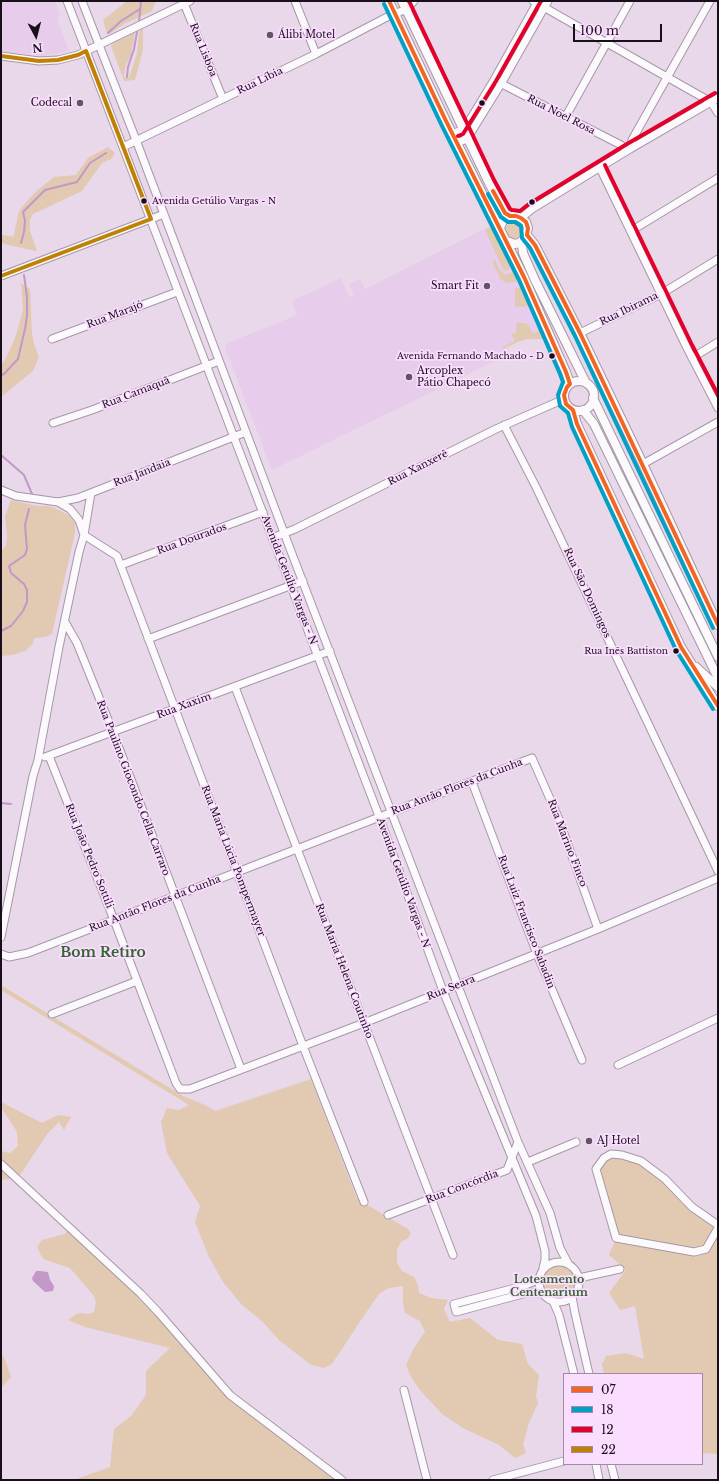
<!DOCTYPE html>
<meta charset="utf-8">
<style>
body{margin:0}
#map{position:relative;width:719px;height:1481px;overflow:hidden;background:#e8d8ea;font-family:"Libre Baskerville",serif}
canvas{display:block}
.frame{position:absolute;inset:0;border:2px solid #190f1a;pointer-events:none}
.legend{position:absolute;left:563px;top:1373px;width:140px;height:92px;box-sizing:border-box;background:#fbddff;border:1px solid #a18ba3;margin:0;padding:5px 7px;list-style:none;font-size:12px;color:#190f1a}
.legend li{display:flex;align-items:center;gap:8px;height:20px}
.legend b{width:20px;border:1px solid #a18ba3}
.north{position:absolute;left:16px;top:16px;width:40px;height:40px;-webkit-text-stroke:3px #fbddff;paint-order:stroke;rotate:173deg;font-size:11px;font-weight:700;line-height:16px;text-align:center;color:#190f1a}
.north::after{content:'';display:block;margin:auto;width:14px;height:18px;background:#190f1a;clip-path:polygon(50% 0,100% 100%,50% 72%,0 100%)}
.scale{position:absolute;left:573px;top:24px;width:89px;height:18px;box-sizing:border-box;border:2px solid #190f1a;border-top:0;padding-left:5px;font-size:12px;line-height:14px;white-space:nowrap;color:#190f1a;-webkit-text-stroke:3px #fbddff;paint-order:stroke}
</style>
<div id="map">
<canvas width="719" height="1481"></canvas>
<div class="frame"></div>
<ul class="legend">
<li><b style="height:5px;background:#f26522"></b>07</li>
<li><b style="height:5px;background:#01a1c5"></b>18</li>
<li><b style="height:5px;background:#e4002b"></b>12</li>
<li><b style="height:5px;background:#c08006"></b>22</li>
</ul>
<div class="north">N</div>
<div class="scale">100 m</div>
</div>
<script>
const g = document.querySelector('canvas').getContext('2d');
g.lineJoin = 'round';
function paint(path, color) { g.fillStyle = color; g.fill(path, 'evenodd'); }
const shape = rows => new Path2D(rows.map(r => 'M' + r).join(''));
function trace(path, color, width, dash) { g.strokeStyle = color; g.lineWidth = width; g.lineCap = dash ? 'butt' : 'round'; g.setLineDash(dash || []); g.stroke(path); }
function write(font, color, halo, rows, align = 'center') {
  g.font = font + ' "Libre Baskerville",serif'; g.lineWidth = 3.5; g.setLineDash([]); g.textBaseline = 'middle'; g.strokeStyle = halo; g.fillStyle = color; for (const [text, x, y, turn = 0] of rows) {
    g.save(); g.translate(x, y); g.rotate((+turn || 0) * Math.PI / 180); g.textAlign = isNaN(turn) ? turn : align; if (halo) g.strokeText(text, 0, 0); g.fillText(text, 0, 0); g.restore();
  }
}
const built = shape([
 [1,1,55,1,60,16,57,18,69,51,42,56,1,51],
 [492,225,546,339,527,339,517,342,503,349,505,356,272,470,226,350,225,344,297,315,292,301,341,278,349,297,354,295,349,284,360,279,365,289]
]);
const green = shape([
 [127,1,156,1,152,11,124,24,111,33,107,34,103,20],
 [143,28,143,50,135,80,124,81,111,46,113,43,135,32,131,55,126,65,124,75,124,77,129,78,137,53,139,33,140,30],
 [108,147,115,153,111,159,102,163,82,191,33,214,30,219,30,231,37,251,30,250,1,243,1,235,12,236,13,238,19,211,33,194,54,177,76,175,88,158],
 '506 230a8 8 0 1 1 16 0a8 8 0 1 1-16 0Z',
 [493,226,510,262,510,268,507,271,503,269,501,265,485,230],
 [493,260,495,260,499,269,505,275,511,273,514,269,519,281,508,283,501,280,493,264],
 [21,283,30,289,32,335,34,344,39,357,33,371,1,397,1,364,5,360,15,338,23,310],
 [522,287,530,306,515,307,515,288],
 [536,318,546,339,527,339,520,341,503,349,502,347,515,341,511,333,513,334,516,332,517,322,528,324,532,333,537,332,538,330,535,319],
 [11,500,37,506,49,506,61,511,70,516,75,523,75,533,52,634,46,637,34,638,33,644,25,651,12,655,1,656,1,551,6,546,7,536,5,516],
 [1,985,183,1096,205,1105,215,1111,311,1079,357,1199,408,1229,411,1233,408,1238,401,1242,397,1250,397,1263,402,1271,414,1277,418,1285,419,1293,431,1298,448,1300,444,1309,450,1322,470,1318,498,1340,522,1344,528,1364,539,1375,536,1396,538,1403,529,1423,523,1444,526,1453,515,1458,499,1445,463,1428,442,1414,419,1389,410,1375,406,1365,414,1348,425,1332,420,1321,405,1313,403,1303,403,1286,389,1288,380,1293,365,1314,332,1364,324,1368,311,1365,279,1340,263,1322,242,1305,223,1282,209,1257,195,1222,200,1206,167,1153,161,1122,167,1108,179,1110,189,1105,1,990],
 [1,1102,42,1123,58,1115,71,1117,64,1130,59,1122,48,1133,18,1178,1,1180,1,1151,10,1153,18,1146,17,1132,1,1107],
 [611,1154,641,1161,718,1230,718,1454,702,1453,702,1374,604,1374,602,1364,606,1356,626,1353,644,1359,635,1306,620,1310,609,1293,626,1270,609,1255,616,1238,596,1169],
 [69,1228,141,1294,230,1395,342,1480,74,1480,110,1467,114,1429,131,1416,146,1395,146,1371,170,1348,85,1327,68,1320,78,1313,88,1314,94,1312,96,1303,94,1296,70,1268,43,1259,37,1247,42,1240,65,1234],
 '543 1282a16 16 0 1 1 32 0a16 16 0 1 1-32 0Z',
 [1,1354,4,1357,11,1377,1,1388]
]);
const water = shape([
 [36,1271,40,1271,48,1272,50,1280,54,1286,53,1291,45,1292,33,1281,32,1278]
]);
const stream = shape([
 [139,22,141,1],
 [108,33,121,21,140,9],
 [127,77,128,67,134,49,137,32],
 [21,243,24,232,25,221,23,212,45,190,77,182,90,163,106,153],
 [1,375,4,374,18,359,25,329,27,316,27,297,24,275],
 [1,455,24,475,32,494],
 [1,631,11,626,23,611,27,602,27,590,24,584,11,573,9,566,25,555,27,549,25,525,29,509],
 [1,803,11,804]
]);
const minor = shape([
 [67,1,377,811,443,991,536,1216,545,1251,545,1260,543,1268],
 [82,1,136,140,289,546,518,1142,550,1213,560,1248,568,1263],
 [183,1,223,99],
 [295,1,316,54],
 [533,1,711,102,718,113],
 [1,56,39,61,58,60,78,55,190,1],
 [498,82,621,145,627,151],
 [566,116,630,1],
 [453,134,463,129,471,118,494,80,538,1],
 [457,143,467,139,501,84,548,1],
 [123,147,316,54,389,16,407,9,414,1],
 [630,149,632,140,710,1],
 [600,168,687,348,718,408],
 [521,218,532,209,630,149,718,98],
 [631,231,718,178],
 [1,276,164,214],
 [580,333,661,294,718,259],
 [52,339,177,292],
 [692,358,718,342],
 [53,423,92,410,219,361],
 [504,425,536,487,718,871],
 [643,464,718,422],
 [1,490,16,496,58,502,78,498,246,432],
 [58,502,70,509,79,520,84,535],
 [84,535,117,556,303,1046,364,1202],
 [272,538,295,529,496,429,564,399],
 [121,565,263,512],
 [65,622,77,643,113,732,241,1069],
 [148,639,303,581],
 [235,687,453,1255],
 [49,756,114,920,176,1083,180,1089,190,1089,364,1023,598,929,718,878],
 [45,757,330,651],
 [472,782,537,954,582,1060],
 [1,937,33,776,38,760,59,647,79,552,84,535,91,493],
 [1,954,9,957,28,953,532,758,558,817,598,929],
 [52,1014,137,981],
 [618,1065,718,1018],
 [528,1162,576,1142],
 [1,1164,141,1294,158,1312,230,1395,342,1480],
 [388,1215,507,1170,518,1142],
 [718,1225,692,1207,665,1179,641,1161,622,1155,611,1154,604,1158,596,1169,616,1238,694,1252,706,1249,718,1228],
 '539 1282a20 20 0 1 1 40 0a20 20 0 1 1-40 0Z',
 [579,1278,620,1269],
 [538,1280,523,1286,454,1304,456,1312,526,1293,542,1293],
 [572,1297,575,1313,589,1374],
 [553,1301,559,1315,574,1374],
 [404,1390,427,1480],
 [596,1464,599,1480],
 [611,1464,615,1480],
 [493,1480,564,1461]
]);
const major = shape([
 [389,1,446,121,524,277,566,372,570,384],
 [402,1,489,183,505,213,510,216],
 [500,228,503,221,510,216,516,216,521,218,526,222,528,228,525,238,519,243,515,244,507,241],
 [527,235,535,245,580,333,643,464,718,625],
 [522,241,522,245,523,253,535,280,586,383],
 '564 396a15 15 0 1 1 30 0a15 15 0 1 1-30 0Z',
 [593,398,718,657],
 [573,410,577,424,681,647,718,706],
 [583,410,594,424,718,678],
 [696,667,718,687]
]);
const bus1 = shape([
 [389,1,446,121,524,277,566,372,570,384,567,387,564,395,566,404,573,410,577,424,681,647,718,706],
 [493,191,505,213,510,216,516,216,521,218,526,222,528,228,527,235,535,245,580,333,718,625]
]);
const bus2 = shape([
 [384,4,441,124,519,280,560,374,563,382,558,395,560,406,568,413,572,427,676,650,713,709],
 [488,194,501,217,508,222,515,222,521,226,522,238,530,248,575,336,713,628]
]);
const bus3 = shape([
 [409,1,494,180,510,209,512,210,520,211,529,204,627,144,715,93],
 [458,136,463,134,496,81,541,1],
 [605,165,692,345,718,395]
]);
const bus4 = shape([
 [1,56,39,61,58,60,78,55,86,51,151,219,1,276]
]);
const markers = [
 [270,35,4,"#615563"],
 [80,103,4,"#615563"],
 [482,103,3.5,"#190f1a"],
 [144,201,3.5,"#190f1a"],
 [532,202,3.5,"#190f1a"],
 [487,286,4,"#615563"],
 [552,356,3.5,"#190f1a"],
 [409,377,4,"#615563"],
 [676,651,3.5,"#190f1a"],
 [589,1141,4,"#615563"]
];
const busNames = [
 ["Avenida Getúlio Vargas - N",152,201,"left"],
 ["Avenida Fernando Machado - D",544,356],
 ["Rua Inês Battiston",668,651]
];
const poiNames = [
 ["Álibi Motel",278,35],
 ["Codecal",72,103,"right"],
 ["Smart Fit",479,286,"right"],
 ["Arcoplex",417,371],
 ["Pátio Chapecó",417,383],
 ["AJ Hotel",597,1141]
];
const streetNames = [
 ["Rua Lisboa",203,50,68],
 ["Rua Líbia",260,81,-26],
 ["Rua Noel Rosa",561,115,27],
 ["Rua Ibirama",629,309,-26],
 ["Rua Marajó",115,315,-21],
 ["Rua Camaquã",136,393,-21],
 ["Rua Xanxerê",418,468,-27],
 ["Rua Jandaia",142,473,-21],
 ["Rua Dourados",192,539,-20],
 ["Avenida Getúlio Vargas - N",289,580,69],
 ["Rua São Domingos",587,593,65],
 ["Rua Xaxim",184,706,-20],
 ["Rua Antão Flores da Cunha",457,787,-21],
 ["Rua Paulino Giocondo Cella Carraro",133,788,69],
 ["Rua Marino Finco",567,843,69],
 ["Rua João Pedro Sottili",89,856,68],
 ["Rua Maria Lúcia Pompermayer",233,861,69],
 ["Avenida Getúlio Vargas - N",403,883,70],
 ["Rua Antão Flores da Cunha",155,904,-21],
 ["Rua Luiz Francisco Sabadin",526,922,69],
 ["Rua Maria Helena Coutinho",344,971,69],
 ["Rua Seara",451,988,-22],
 ["Rua Concórdia",462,1187,-21]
];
const neighbourhoodNames = [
 ["Loteamento",549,1280],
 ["Centenarium",549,1293]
];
const districtNames = [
 ["Bom Retiro",103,953]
];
paint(built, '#e7cdeb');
paint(green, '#e2c9b1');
paint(water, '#c298c8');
trace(stream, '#c298c8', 2);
trace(minor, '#a498a6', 9);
trace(major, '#a498a6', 10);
trace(minor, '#fcf9fc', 7);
trace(major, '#fcf9fc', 8);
trace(bus1, '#f26522', 4);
trace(bus2, '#01a1c5', 4);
trace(bus3, '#e4002b', 4);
trace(bus4, '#c08006', 4);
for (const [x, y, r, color] of markers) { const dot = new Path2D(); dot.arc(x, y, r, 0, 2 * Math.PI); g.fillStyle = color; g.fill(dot); trace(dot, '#fbddff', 1.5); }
write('9px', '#190f1a', '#fbddff', busNames, 'right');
write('10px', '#190f1a', '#fbddff', poiNames, 'left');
write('10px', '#190f1a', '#fbddff', streetNames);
write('bold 11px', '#33662f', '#fbddff', neighbourhoodNames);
write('bold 14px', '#33662f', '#fbddff', districtNames);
</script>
